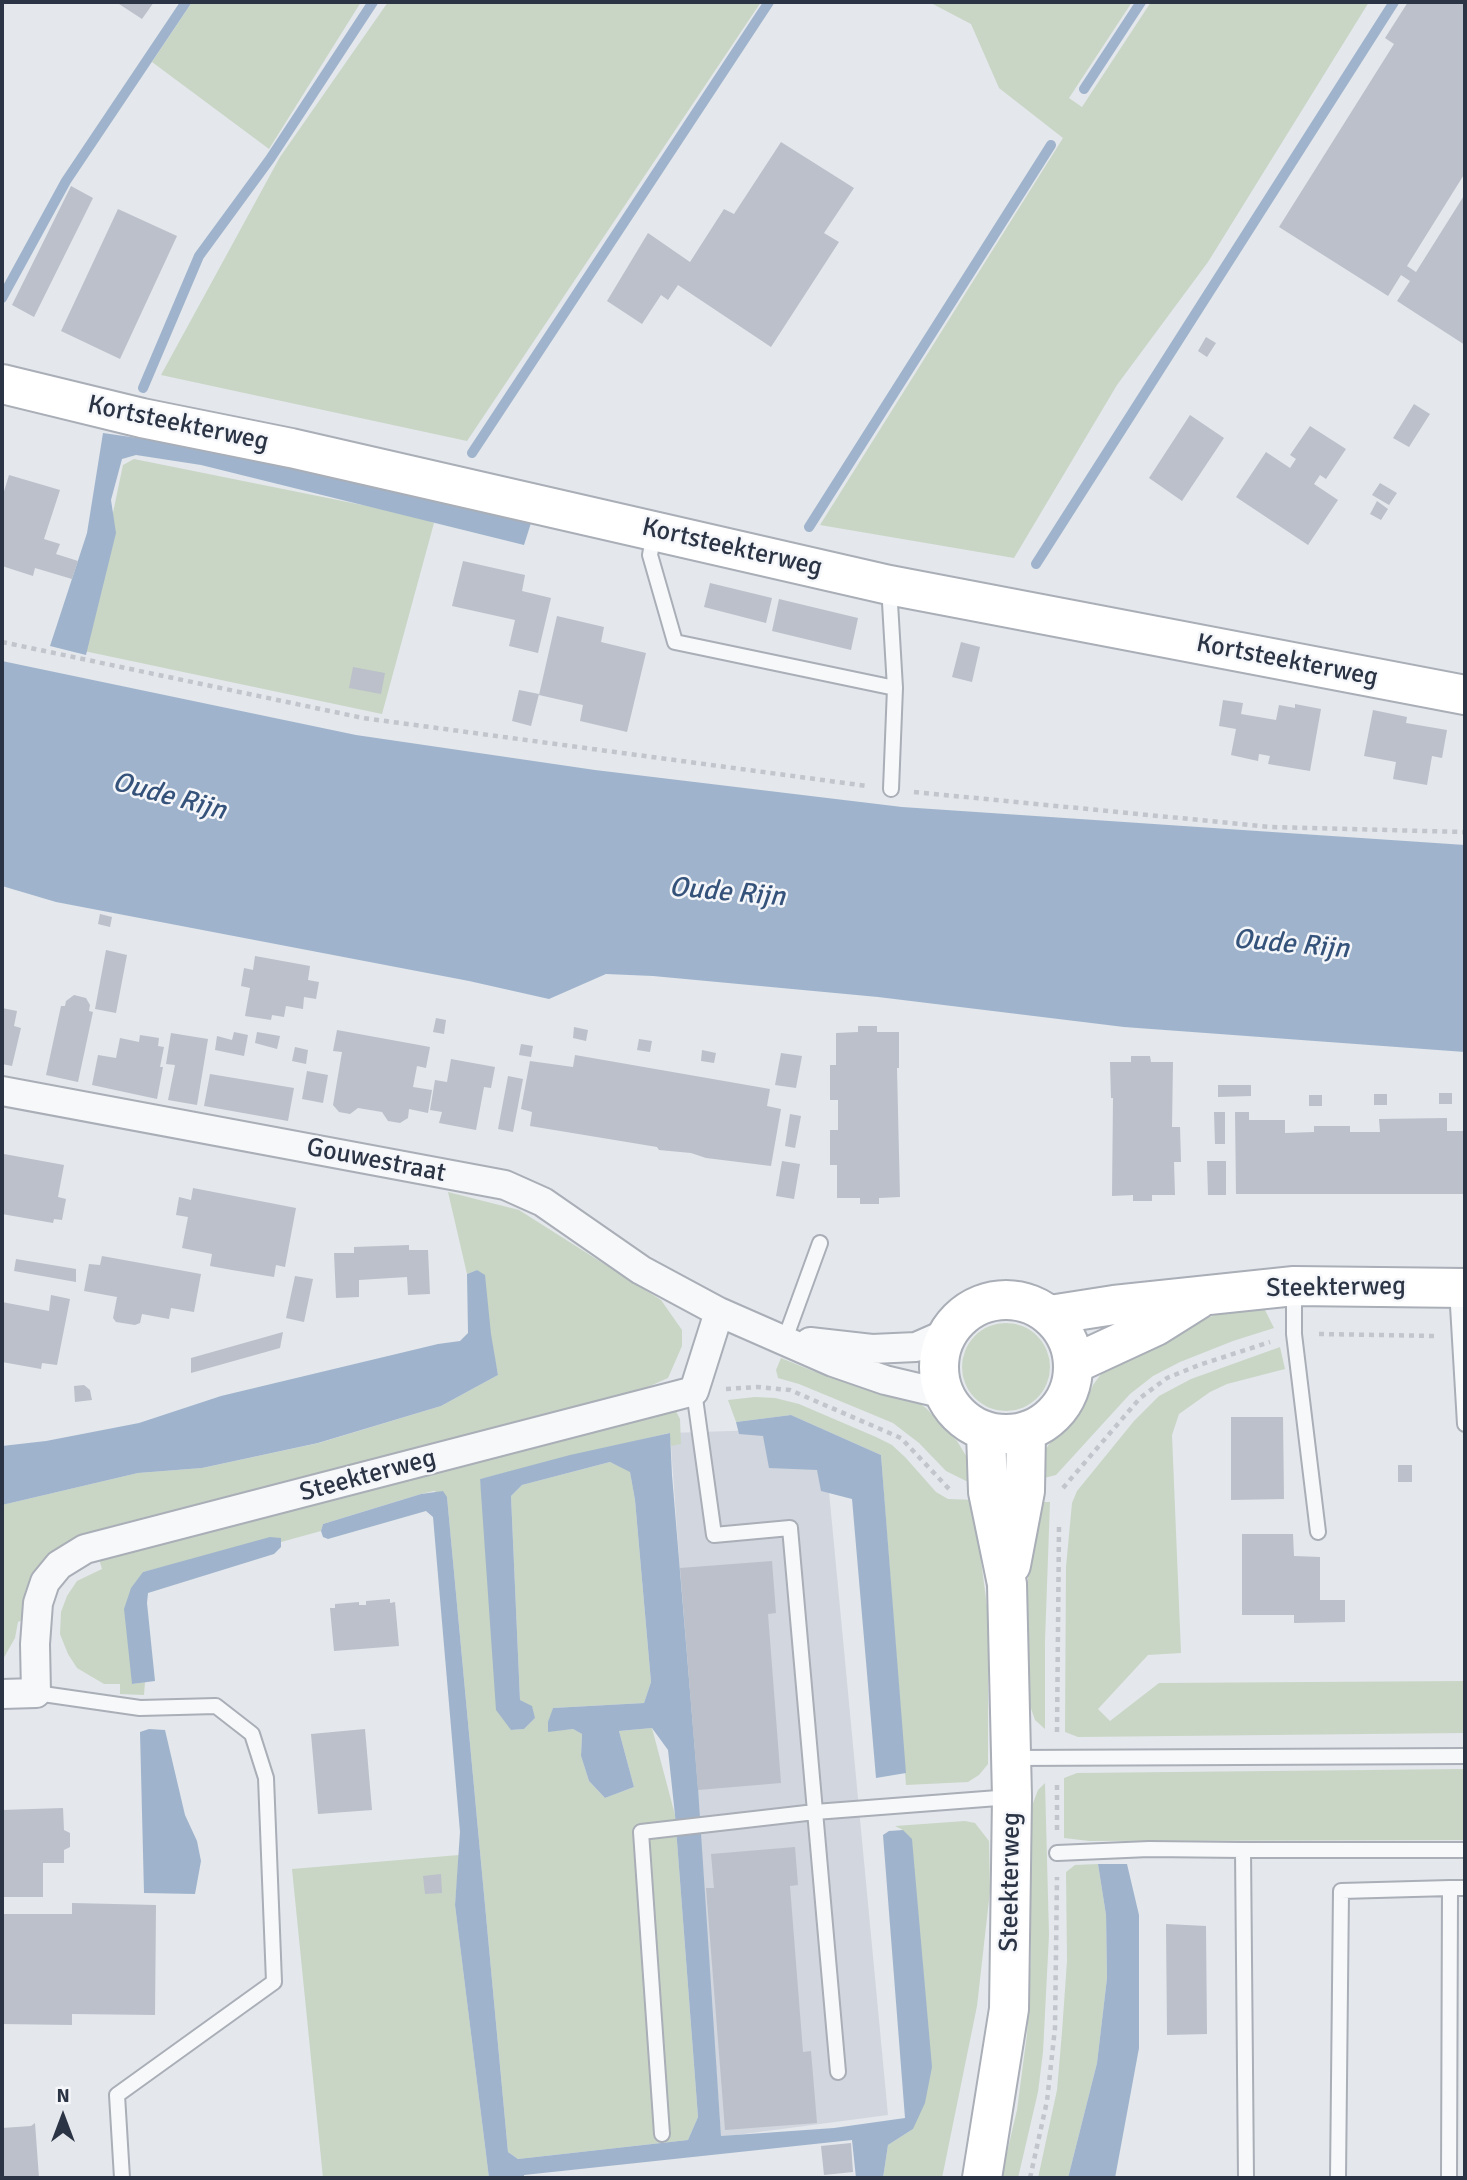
<!DOCTYPE html>
<style>
body{margin:0}
#map{position:relative;width:1467px;height:2180px;overflow:hidden;background:#e4e7ec;font-family:Signika,sans-serif}
canvas{display:block}
.frame{position:absolute;inset:0;border:4px solid #2b3445;pointer-events:none}
.north{position:absolute;left:28px;top:2082px;width:70px;height:70px;-webkit-text-stroke:5px #f4f6f9;paint-order:stroke;rotate:0deg;font-size:19px;font-weight:700;line-height:28px;text-align:center;color:#2b3445}
.north::after{content:'';display:block;margin:auto;width:24px;height:32px;background:#2b3445;clip-path:polygon(50% 0,100% 100%,50% 72%,0 100%)}
</style>
<div id="map">
<canvas width="1467" height="2180"></canvas>
<div class="frame"></div>
<div class="north">N</div>
</div>
<script>
const g = document.querySelector('canvas').getContext('2d');
g.lineJoin = 'round';
function paint(path, color) { g.fillStyle = color; g.fill(path, 'evenodd'); }
const shape = rows => new Path2D(rows.map(r => 'M' + r).join(''));
function trace(path, color, width, dash) { g.strokeStyle = color; g.lineWidth = width; g.lineCap = dash ? 'butt' : 'round'; g.setLineDash(dash || []); g.stroke(path); }
function write(font, color, halo, rows, align = 'center') {
  g.font = font + ' Signika,sans-serif'; g.lineWidth = 5; g.setLineDash([]); g.textBaseline = 'middle'; g.strokeStyle = halo; g.fillStyle = color; for (const [text, x, y, turn = 0] of rows) {
    g.save(); g.translate(x, y); g.rotate((+turn || 0) * Math.PI / 180); g.textAlign = isNaN(turn) ? turn : align; if (halo) g.strokeText(text, 0, 0); g.fillText(text, 0, 0); g.restore();
  }
}
const built = shape([
 [823,1428,888,2115,721,2137,670,1433]
]);
const green = shape([
 [192,2,361,2,269,149,152,62],
 [388,2,761,2,467,441,161,375,280,157],
 [929,2,1132,2,1069,98,1082,107,1151,2,1369,2,1208,262,1117,385,1014,558,820,525,1063,138,999,88,971,24],
 [134,459,422,517,434,523,382,714,84,651,123,465],
 [448,1192,519,1210,661,1300,682,1330,682,1346,668,1378,641,1390,111,1526,71,1541,48,1555,37,1570,28,1588,22,1620,18,1622,15,1638,2,1661,2,1505,138,1473,202,1468,319,1443,441,1406,498,1375,477,1270,467,1274],
 [1241,1306,1263,1306,1274,1328,1233,1341,1180,1362,1153,1376,1130,1394,1056,1475,1036,1480,1041,1456,1050,1443,1078,1417,1093,1385,1107,1366,1193,1323],
 '962 1367a44 44 0 1 1 88 0a44 44 0 1 1-88 0Z',
 [1280,1347,1285,1369,1227,1384,1210,1392,1179,1414,1172,1435,1181,1653,1148,1655,1098,1709,1110,1721,1159,1683,1465,1681,1465,1733,1078,1737,1065,1732,1066,1567,1072,1503,1077,1491,1134,1421,1159,1396,1191,1379],
 [781,1358,813,1371,913,1399,926,1408,957,1441,968,1459,976,1482,966,1481,946,1471,919,1443,893,1423,799,1384,778,1378,776,1370],
 [755,1397,775,1398,799,1404,876,1437,892,1445,905,1457,936,1492,948,1499,977,1500,979,1545,988,1614,988,1764,979,1775,968,1782,906,1785,881,1455,791,1415,736,1422,728,1400],
 [676,1411,680,1419,681,1444,671,1446,669,1433,480,1479,511,1730,524,1729,535,1718,520,1700,511,1496,522,1485,610,1462,630,1471,635,1500,651,1682,644,1703,553,1708,548,1731,573,1729,582,1734,581,1756,589,1781,605,1798,634,1787,619,1731,652,1728,675,1815,698,2117,688,2140,518,2159,508,2152,447,1497,434,1491,421,1494,323,1524,321,1531,281,1542,281,1538,143,1572,132,1684,145,1682,144,1695,120,1694,120,1684,104,1684,77,1668,68,1654,60,1634,61,1612,67,1596,77,1581,102,1569,99,1559,141,1545],
 [1036,1502,1050,1502,1045,1641,1045,1729,1035,1720,1028,1700,1027,1588],
 [1465,1769,1465,1840,1089,1841,1064,1838,1064,1778,1077,1773],
 [1045,1783,1049,1935,1043,2052,1038,2092,1018,2178,1001,2178,1017,2110,1027,2034,1031,1953,1030,1811,1038,1790],
 [965,1821,975,1823,989,1841,990,1891,977,2006,942,2178,883,2178,888,2145,913,2129,903,1830,895,1826],
 [459,1855,455,1905,489,2178,323,2178,292,1869],
 [1098,1864,1106,1915,1107,1978,1097,2063,1068,2178,1038,2178,1057,2090,1062,2032,1067,1961,1066,1872,1075,1865]
]);
const water = shape([
 [103,433,221,450,531,523,524,545,201,465,136,455,122,459,111,500,116,533,86,655,50,646,87,533],
 [2,661,356,735,595,770,902,807,1465,845,1465,1052,1124,1027,878,997,653,976,606,974,549,999,469,981,56,902,2,886],
 [477,1270,485,1275,491,1334,498,1375,441,1406,318,1443,202,1468,138,1473,2,1505,2,1446,46,1441,139,1423,221,1396,438,1344,460,1341,468,1333,467,1274],
 [791,1415,881,1455,906,1773,876,1778,852,1499,821,1491,817,1470,769,1468,763,1436,739,1434,736,1422],
 [670,1433,672,1475,698,1788,721,2136,834,2128,905,2118,883,1835,889,1831,903,1830,912,1839,932,2067,925,2103,913,2129,888,2145,883,2178,856,2178,852,2140,524,2175,524,2178,489,2178,455,1905,460,1832,433,1517,426,1511,328,1539,323,1537,321,1531,323,1524,421,1494,443,1491,447,1497,508,2152,518,2159,688,2140,698,2117,675,1815,668,1750,652,1728,619,1731,634,1787,605,1798,589,1781,581,1756,582,1734,573,1729,548,1732,548,1722,553,1708,644,1703,651,1682,635,1500,630,1472,610,1462,522,1485,511,1496,520,1700,532,1706,535,1718,524,1729,511,1730,496,1710,480,1479,570,1455],
 [270,1537,281,1538,281,1547,274,1554,148,1593,147,1603,155,1681,132,1684,124,1609,131,1588,143,1572],
 [149,1729,165,1730,185,1815,197,1841,201,1861,195,1894,144,1893,140,1732],
 [1098,1864,1127,1864,1139,1915,1139,2048,1115,2178,1068,2178,1097,2063,1107,1978,1106,1915]
]);
const stream = shape([
 [1084,89,1141,2],
 [2,298,66,181,186,2],
 [143,388,199,256,270,159,373,2],
 [472,453,769,2],
 [809,527,1051,145],
 [1036,564,1394,2]
]);
const building = shape([
 [116,2,154,2,142,19],
 [1408,2,1465,2,1465,173,1407,266,1416,272,1465,194,1465,345,1397,301,1410,281,1401,275,1388,296,1279,227,1394,44,1385,38],
 [781,142,854,188,824,233,839,242,771,347,678,285,668,300,661,295,642,324,607,301,648,233,690,262,724,209,734,214],
 [71,186,93,198,34,317,12,305],
 [118,209,177,236,120,359,61,331],
 [1206,337,1216,343,1207,357,1198,351],
 [1414,404,1430,414,1409,447,1393,438],
 [1190,415,1224,438,1182,501,1149,478],
 [1310,426,1346,449,1326,479,1320,475,1314,484,1338,500,1308,545,1236,497,1266,452,1290,468,1296,459,1290,455],
 [9,475,60,490,44,539,60,544,56,554,78,561,72,579,35,568,33,576,2,566,2,498],
 [1380,483,1397,493,1389,505,1372,495],
 [1377,501,1388,509,1381,520,1370,514],
 [463,561,525,575,522,591,551,598,538,653,509,646,515,620,452,606],
 [710,583,772,598,766,623,704,607],
 [779,599,858,618,851,650,772,631],
 [557,616,604,627,601,642,646,653,627,732,580,721,583,705,539,695],
 [961,642,980,647,972,682,952,677],
 [353,667,385,673,381,694,349,688],
 [519,690,539,694,531,726,512,721],
 [1223,700,1243,703,1241,714,1276,720,1279,705,1295,708,1295,704,1321,709,1310,771,1268,764,1270,756,1259,754,1258,761,1231,755,1236,729,1219,726],
 [1373,710,1407,717,1406,723,1447,730,1442,758,1432,756,1427,785,1393,779,1396,762,1364,756],
 [100,914,112,917,110,927,98,924],
 [106,950,127,955,116,1013,95,1009],
 [255,956,310,966,308,980,319,982,316,999,304,997,303,1009,286,1006,284,1017,272,1015,271,1020,245,1016,250,988,241,986,244,968,253,970],
 [74,995,86,998,90,1005,89,1011,93,1012,78,1082,46,1075,61,1006,65,1006,66,1001],
 [2,1008,17,1011,14,1026,21,1028,12,1066,2,1064],
 [436,1018,446,1020,444,1034,433,1032],
 [858,1026,877,1026,877,1032,899,1032,899,1068,897,1068,900,1197,879,1198,879,1204,860,1204,860,1198,837,1198,837,1165,830,1165,830,1130,838,1130,838,1100,830,1100,830,1065,836,1065,836,1033,858,1032],
 [574,1027,588,1030,586,1041,573,1038],
 [337,1030,430,1047,426,1068,417,1066,413,1087,432,1090,428,1113,409,1109,408,1118,400,1123,388,1121,382,1112,358,1108,350,1114,339,1112,333,1105,342,1052,333,1051],
 [234,1032,248,1035,244,1056,215,1050,217,1036,232,1040],
 [257,1032,280,1036,277,1049,255,1043],
 [171,1033,208,1039,197,1105,168,1100,175,1065,166,1064],
 [140,1035,159,1038,158,1046,164,1047,160,1067,163,1067,157,1099,92,1085,98,1055,116,1058,120,1038,139,1042],
 [639,1039,652,1041,650,1052,637,1050],
 [521,1044,533,1046,531,1057,519,1055],
 [295,1047,308,1050,306,1064,292,1061],
 [702,1050,716,1053,714,1063,701,1061],
 [781,1053,802,1056,796,1088,775,1085],
 [575,1055,770,1089,767,1106,781,1109,771,1166,706,1158,691,1153,659,1150,657,1147,530,1126,532,1112,521,1109,530,1061,573,1067],
 [1131,1056,1150,1056,1151,1062,1173,1062,1172,1127,1180,1127,1181,1162,1174,1162,1175,1195,1152,1195,1152,1201,1133,1201,1133,1195,1112,1196,1113,1098,1111,1098,1110,1062,1131,1062],
 [451,1059,495,1067,491,1088,484,1087,476,1130,439,1123,442,1112,430,1110,435,1080,447,1082],
 [307,1071,328,1075,323,1103,302,1099],
 [210,1074,294,1088,288,1121,204,1106],
 [508,1076,523,1079,513,1132,498,1129],
 [1218,1085,1251,1085,1251,1096,1218,1097],
 [1439,1093,1452,1093,1452,1104,1439,1104],
 [1374,1094,1387,1094,1387,1105,1374,1105],
 [1309,1095,1322,1095,1322,1106,1309,1106],
 [1214,1112,1225,1112,1225,1144,1215,1144],
 [1235,1112,1249,1112,1249,1120,1285,1120,1285,1133,1314,1132,1314,1126,1350,1126,1350,1132,1380,1132,1379,1119,1447,1118,1447,1131,1465,1131,1465,1194,1236,1194],
 [790,1114,801,1116,795,1148,785,1146],
 [4,1154,64,1165,58,1197,66,1199,62,1220,54,1219,53,1223,2,1214],
 [782,1161,800,1164,794,1199,776,1196],
 [1207,1161,1226,1161,1226,1195,1208,1195],
 [193,1188,296,1208,285,1267,276,1265,274,1277,232,1270,210,1266,212,1254,182,1248,188,1217,176,1215,179,1197,191,1200],
 [409,1245,409,1250,428,1250,430,1294,408,1295,407,1277,359,1280,359,1297,336,1298,334,1253,354,1253,354,1247],
 [102,1256,201,1274,194,1312,171,1308,169,1319,142,1314,140,1323,135,1325,116,1322,113,1318,117,1297,84,1291,89,1264,100,1265],
 [16,1259,76,1269,76,1282,14,1271],
 [295,1276,313,1279,304,1322,286,1318],
 [51,1295,70,1299,57,1365,42,1363,41,1369,2,1362,2,1302,49,1311],
 [283,1332,280,1348,191,1373,191,1358],
 [84,1385,90,1390,92,1400,75,1402,74,1386],
 [1231,1417,1283,1417,1284,1499,1231,1500],
 [1398,1465,1412,1465,1412,1482,1398,1482],
 [1242,1534,1293,1534,1294,1556,1320,1557,1320,1600,1345,1600,1345,1622,1294,1623,1294,1615,1242,1615],
 [772,1561,776,1613,768,1614,781,1783,698,1790,680,1568],
 [390,1599,390,1603,395,1602,399,1646,334,1651,330,1608,335,1608,335,1604,359,1602,359,1605,366,1605,366,1601],
 [365,1729,372,1810,318,1814,311,1734],
 [63,1808,64,1830,70,1833,70,1847,64,1850,64,1863,43,1863,43,1897,2,1897,2,1810],
 [795,1847,798,1885,790,1886,795,1950,803,2052,811,2051,817,2123,725,2130,706,1888,714,1888,711,1854],
 [441,1874,442,1893,425,1894,423,1876],
 [72,1903,156,1905,155,2015,72,2014,72,2025,2,2024,2,1914,72,1914],
 [1166,1924,1206,1926,1207,2034,1167,2035],
 [35,2123,39,2178,2,2178,2,2128,31,2126],
 [851,2143,853,2172,824,2175,821,2146]
]);
const path = shape([
 [2,642,363,718,867,786],
 [914,792,1271,827,1465,832],
 [1319,1334,1436,1336],
 [726,1389,757,1387,790,1390,901,1438,950,1490],
 [1063,1488,1140,1398,1167,1378,1199,1365,1270,1342],
 [1057,1732,1059,1527],
 [1057,1830,1057,1783],
 [1030,2178,1047,2101,1055,2028,1057,1877]
]);
const lane = shape([
 [654,532,650,555,675,642,895,688],
 [889,586,895,688,891,789],
 [1294,1287,1294,1334,1318,1532],
 [1457,1289,1465,1424],
 [785,1339,820,1243],
 [694,1391,714,1535,790,1528,838,2072],
 [36,1693,140,1708,216,1706,252,1734,266,1778,274,1982,117,2095,122,2178],
 [1013,1758,1465,1756],
 [1057,1853,1149,1849,1243,1850],
 [662,2134,641,1832,815,1812,1011,1797],
 [1246,2178,1243,1850,1465,1850],
 [1338,2178,1341,1891,1450,1888],
 [1449,2178,1450,1888,1465,1888]
]);
const street = shape([
 [2,1091,505,1185,543,1202,641,1270,719,1312,833,1362,885,1380,944,1394],
 [810,1342,872,1349,916,1347,948,1333],
 [2,1694,36,1693,35,1644,38,1603,45,1582,59,1565,85,1549,694,1391,719,1312]
]);
const secondary = shape([
 [2,384,142,418,291,448,889,585,1465,695],
 '939 1367a67 67 0 1 1 134 0a67 67 0 1 1-134 0Z',
 [1050,1315,1114,1305,1294,1286,1465,1288],
 [1074,1364,1156,1326,1199,1299],
 [1011,1565,1025,1491,1026,1432],
 [982,2178,1009,2009,1012,1797,1007,1584,988,1492,986,1432]
]);
const streetNames = [
 ["Kortsteekterweg",178,424,12],
 ["Kortsteekterweg",732,548,13],
 ["Kortsteekterweg",1287,661,11],
 ["Gouwestraat",376,1161,11],
 ["Steekterweg",1336,1288,-1],
 ["Steekterweg",368,1476,-15],
 ["Steekterweg",1011,1882,-89]
];
const waterNames = [
 ["Oude Rijn",169,797,15],
 ["Oude Rijn",727,893,5],
 ["Oude Rijn",1291,945,5]
];
paint(built, '#d2d6de');
paint(green, '#c9d6c5');
paint(water, '#9fb4cc');
trace(stream, '#9fb4cc', 10);
paint(building, '#bbc0ca');
trace(lane, '#a9aeb7', 18);
trace(street, '#a9aeb7', 32);
trace(secondary, '#a9aeb7', 42);
trace(path, '#c2c5cb', 4.5, [5, 5]);
trace(lane, '#f7f8fa', 14);
trace(street, '#f7f8fa', 28);
trace(secondary, '#fff', 38);
write('26px', '#2b3445', '#f4f6f9', streetNames);
write('italic 28px', '#34527a', '#f4f6f9', waterNames);
</script>
